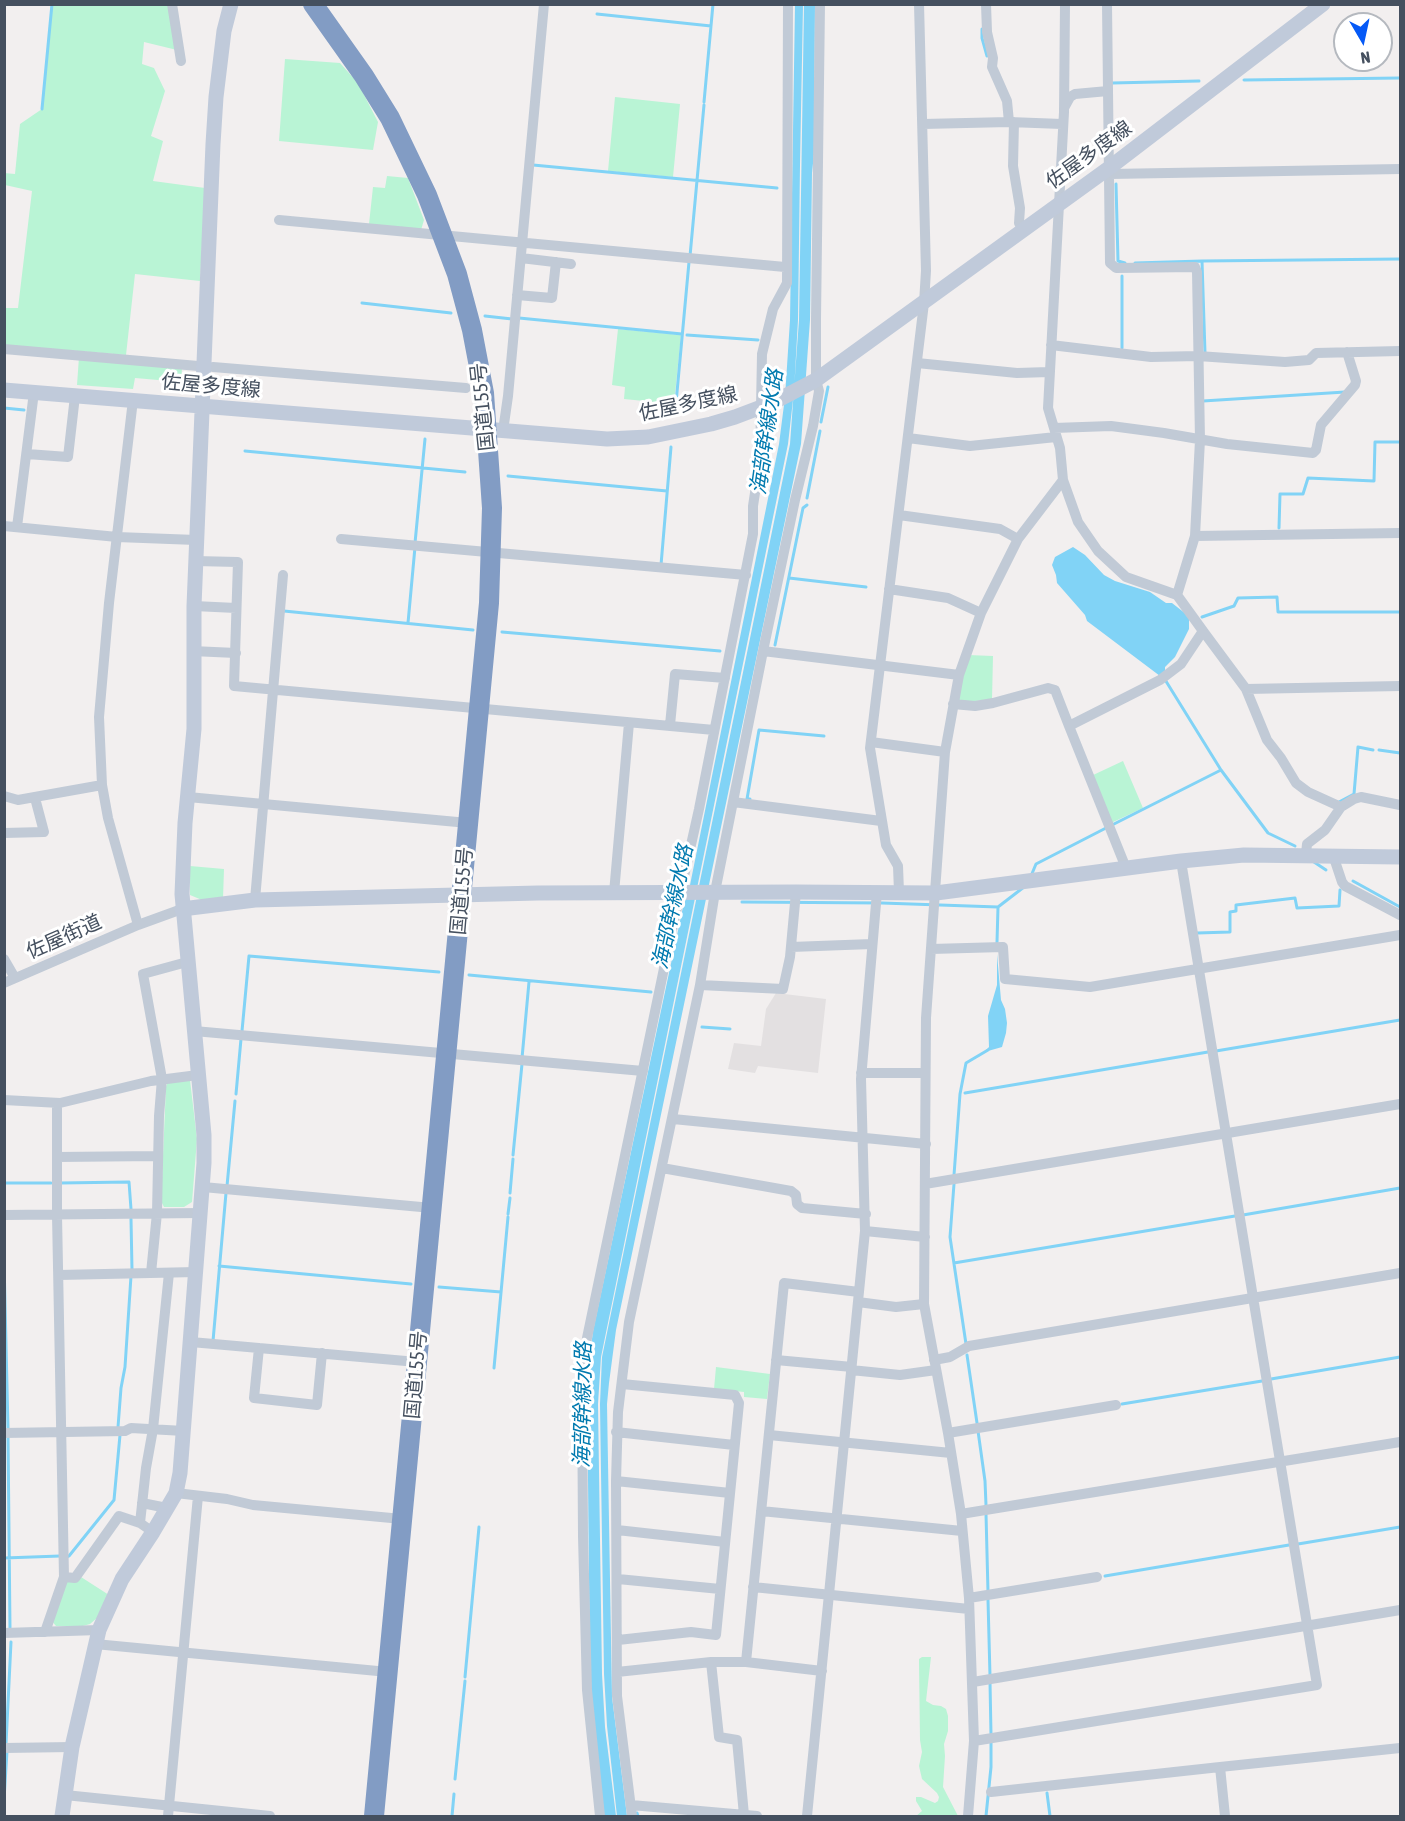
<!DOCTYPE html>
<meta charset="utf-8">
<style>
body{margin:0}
#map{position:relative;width:1405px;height:1821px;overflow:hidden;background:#f2efef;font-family:"Asap Condensed",sans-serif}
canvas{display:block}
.frame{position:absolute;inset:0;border:6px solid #45505f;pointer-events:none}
.north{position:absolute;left:1333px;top:12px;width:60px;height:60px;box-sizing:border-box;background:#fff;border:2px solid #b5b9bf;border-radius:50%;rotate:171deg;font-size:16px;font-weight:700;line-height:24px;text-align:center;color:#45505f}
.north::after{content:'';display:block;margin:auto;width:21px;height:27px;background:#0559f6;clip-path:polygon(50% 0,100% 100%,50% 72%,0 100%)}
</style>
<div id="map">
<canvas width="1405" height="1821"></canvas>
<div class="frame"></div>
<div class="north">N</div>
</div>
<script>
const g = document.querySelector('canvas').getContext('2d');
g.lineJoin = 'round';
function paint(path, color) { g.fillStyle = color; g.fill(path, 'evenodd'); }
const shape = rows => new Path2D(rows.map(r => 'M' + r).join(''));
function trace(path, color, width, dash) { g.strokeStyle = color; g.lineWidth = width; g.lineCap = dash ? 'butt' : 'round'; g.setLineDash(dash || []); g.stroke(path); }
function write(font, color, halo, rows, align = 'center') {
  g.font = font + ' "Asap Condensed","Noto Sans JP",sans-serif'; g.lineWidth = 6; g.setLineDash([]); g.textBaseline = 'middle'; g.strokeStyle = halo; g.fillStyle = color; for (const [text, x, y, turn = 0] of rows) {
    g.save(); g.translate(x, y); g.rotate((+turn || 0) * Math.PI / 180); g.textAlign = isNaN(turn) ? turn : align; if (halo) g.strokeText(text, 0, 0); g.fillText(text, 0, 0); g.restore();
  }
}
const education = shape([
 [776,993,826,999,818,1073,758,1066,755,1073,728,1069,734,1043,761,1046,766,1009]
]);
const green = shape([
 [52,5,170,5,177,50,144,42,142,64,154,68,165,91,151,136,163,141,153,181,205,188,200,281,135,274,126,355,5,345,6,308,18,308,32,191,5,185,4,173,15,174,20,124,42,109],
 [285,59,340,63,358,83,378,122,373,150,279,141],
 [615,97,680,104,673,177,608,171],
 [387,176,408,178,424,220,421,230,369,224,373,187,385,188],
 [618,329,681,335,674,404,624,399,625,387,612,385],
 [79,357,182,368,181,382,135,378,133,389,77,385],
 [968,655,993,656,992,700,957,702],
 [1123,761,1143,808,1111,823,1091,776],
 [190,866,224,869,223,899,202,900,190,895],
 [190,1080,197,1139,192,1202,184,1207,164,1207,161,1201,166,1087,168,1081],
 [716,1367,770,1374,767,1399,744,1397,744,1392,714,1389],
 [81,1577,109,1595,97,1618,90,1624,83,1626,56,1626,51,1620,64,1583],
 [922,1657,931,1657,926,1701,933,1705,941,1706,946,1709,948,1716,948,1731,944,1744,945,1756,943,1787,958,1816,916,1816,922,1811,916,1801,916,1797,921,1797,935,1803,938,1801,939,1797,937,1793,922,1779,919,1766,922,1752,920,1740,919,1663,919,1659]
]);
const water = shape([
 [795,5,803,5,800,165,798,320,794,391,788,444,601,1357,598,1404,602,1674,605,1727,616,1816,604,1816,590,1678,587,1379,593,1331,683,907,689,890,779,444,785,397,790,320],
 [804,5,815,5,814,154,812,173,810,320,801,444,616,1330,609,1383,607,1404,612,1697,627,1816,617,1816,607,1726,604,1674,600,1404,602,1357,790,444,799,320],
 [1073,547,1085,555,1104,575,1115,581,1150,592,1166,603,1172,603,1186,614,1189,619,1189,629,1175,657,1165,667,1165,674,1160,676,1087,621,1085,615,1057,583,1056,575,1052,565,1055,557],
 [997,954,1001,1000,1005,1009,1007,1023,1006,1033,1002,1047,988,1051,985,1051,989,1047,988,1016,997,985]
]);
const stream = shape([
 [597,14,711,26],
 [982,29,982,38,987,56],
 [1244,80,1400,78],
 [1112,83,1199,81],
 [704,102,713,4],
 [42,109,52,4],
 [533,165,777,188],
 [1116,184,1118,261,1125,263],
 [690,256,704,105],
 [1202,261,1400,259],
 [1135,263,1202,261,1205,353],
 [1122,276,1122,348],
 [362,303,451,313],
 [485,316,512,319],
 [519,318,682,334],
 [687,335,758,340],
 [1203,401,1345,392],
 [676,403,689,262],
 [4,408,24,410],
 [821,422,828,387],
 [245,451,465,472],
 [508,476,667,491],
 [807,498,820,431],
 [1279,528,1280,494,1303,494,1308,478,1374,481,1375,442,1400,442],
 [415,543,425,439],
 [661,565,671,447],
 [789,578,866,587],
 [284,611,473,630],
 [1202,617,1234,606,1238,598,1277,597,1278,612,1400,612],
 [408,623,415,547],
 [502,632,720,651],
 [775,645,803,508,807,505],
 [1164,678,1221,770,1268,833,1295,846],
 [1379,750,1400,753],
 [750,799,747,799,759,730,824,736],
 [1339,802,1354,794,1358,747,1373,750],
 [1112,825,1221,770],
 [1314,862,1326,870],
 [1031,876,1036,864,1106,828],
 [1353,881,1400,907],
 [742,902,882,903,998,907,1024,887],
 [1197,933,1230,932,1230,912,1236,911,1236,905,1295,898,1297,908,1339,906,1340,890],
 [997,942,998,907],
 [469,975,651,992],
 [702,1027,730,1029],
 [242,1031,249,956,439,972],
 [1216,1051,1400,1020],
 [522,1058,529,982],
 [965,1093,1208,1052],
 [236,1094,241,1039],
 [513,1155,522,1064],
 [954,1175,960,1094,966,1063,988,1050],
 [4,1183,51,1183],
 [60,1183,129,1182,131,1209],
 [954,1184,950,1237,966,1344],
 [227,1186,235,1101],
 [510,1193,513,1159],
 [508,1214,510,1198],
 [1243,1215,1400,1188],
 [131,1219,132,1270],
 [4,1260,8,1429],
 [954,1263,1235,1216],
 [219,1266,411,1284],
 [439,1287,501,1292],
 [213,1341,226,1193],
 [967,1355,977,1423],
 [494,1368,508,1217],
 [1271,1379,1400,1357],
 [1122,1404,1262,1381],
 [118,1427,121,1388,125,1367,131,1276],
 [978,1431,985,1481,986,1505],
 [8,1436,10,1629],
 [986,1514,988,1592],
 [1298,1544,1400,1527],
 [67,1557,69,1556,114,1500,120,1435],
 [4,1558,60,1556],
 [1105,1576,1289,1545],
 [988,1600,990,1676],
 [465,1677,479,1527],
 [990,1682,991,1735],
 [6,1744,11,1642],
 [455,1779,465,1681],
 [1047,1793,1050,1816],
 [4,1800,7,1751],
 [637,1813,638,1816],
 [452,1816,454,1794],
 [986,1816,991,1767,991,1741]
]);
const street = shape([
 [172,4,181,61],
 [986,4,987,32,993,58,992,67,1007,101,1009,122],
 [1065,4,1064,112,1048,408,1060,448,1063,480,1078,522,1098,551,1126,577,1177,595,1203,631,1181,664,1160,680,1069,726,1126,868],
 [1107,4,1110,263,1116,268,1195,267,1197,272,1200,440,1195,536,1177,595],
 [1064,108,1070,97,1075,94,1108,91],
 [1014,122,1013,166,1020,208,1019,223,1023,230],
 [923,124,1009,122,1062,124],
 [1110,174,1400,169],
 [279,220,785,267],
 [521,258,571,264],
 [517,295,552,298,556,262],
 [1051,345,1151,357,1198,356,1285,362,1309,360,1316,353,1400,351],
 [4,349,198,366],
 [917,363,1017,373,1049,372],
 [213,367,466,388],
 [133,400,109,603,99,717,102,785,108,818,138,925],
 [1054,428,1111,426,1164,433,1227,444,1313,453,1316,450,1321,425,1355,385,1356,381,1347,352],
 [503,431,508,396,544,4],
 [908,438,970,446,1056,437],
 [27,454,68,457,75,396],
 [899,515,1000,529,1018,539],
 [4,526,117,537,196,540],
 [17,527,34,392],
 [1195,536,1400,533],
 [341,539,746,575],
 [195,561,238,562,234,686,714,730],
 [889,589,948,598,981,613],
 [194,606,236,608],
 [1203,631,1246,689,1267,740,1281,758,1296,783,1308,792,1341,807],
 [192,651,236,653],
 [763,651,959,675],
 [1246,689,1400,686],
 [953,704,975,706,993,703,1048,688,1055,690,1069,726],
 [670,725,675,674,725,678],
 [871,742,945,752],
 [4,796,18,800,102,785],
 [188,797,468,823],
 [733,802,881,821],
 [4,833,44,832,35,798],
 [1306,854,1307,844,1325,830,1341,807,1354,799,1361,797,1400,805],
 [1333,855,1342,882,1345,886,1400,915],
 [899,892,898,866,886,845,870,748,924,303,926,271,919,4],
 [614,893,629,723],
 [255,900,283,575],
 [791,947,872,944],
 [931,949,1003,947,1005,979,1090,987,1400,935],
 [4,959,15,978],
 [4,983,138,925,182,909],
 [700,985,783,989,790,957,796,892],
 [194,1031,643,1071],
 [861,1073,925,1073],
 [4,1100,60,1103,151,1081,198,1075],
 [673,1119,926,1144],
 [57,1157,158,1156],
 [662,1168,791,1191,796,1195,797,1204,802,1208,866,1214],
 [925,1184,1400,1104],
 [203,1187,432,1208],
 [4,1215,201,1213],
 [865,1231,925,1237],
 [151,1273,157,1213,159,1116,162,1079,143,974,187,962],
 [59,1275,196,1272],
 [858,1302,896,1307,924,1304],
 [191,1342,417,1362],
 [259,1348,254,1398,317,1405,322,1353],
 [776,1360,852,1367],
 [934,1360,950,1357,969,1346,1400,1273],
 [851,1370,900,1375,936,1370],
 [616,1432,734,1445],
 [4,1433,125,1431,131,1428,184,1431],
 [948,1433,1116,1405],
 [769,1435,951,1453],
 [616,1481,730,1493],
 [176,1493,227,1499,253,1505,402,1519],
 [142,1503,167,1508],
 [761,1511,962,1531],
 [961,1514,1400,1442],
 [140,1523,146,1468,153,1429,169,1273],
 [617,1530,725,1542],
 [64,1577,75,1578,119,1516,140,1523,153,1532],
 [618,1579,720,1589],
 [753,1587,969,1609],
 [969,1598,1097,1577],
 [45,1632,64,1577,57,1215,57,1103],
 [4,1633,99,1630],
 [618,1640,691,1632,716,1635,739,1403,735,1395,622,1384],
 [95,1644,388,1672],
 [711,1662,719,1737,737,1740,744,1815],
 [746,1662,784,1283,859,1292],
 [617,1672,711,1662,746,1662,822,1671],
 [973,1682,1400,1610],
 [974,1741,1317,1685,1181,861],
 [4,1748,72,1747],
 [991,1792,1220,1767],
 [65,1795,270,1816],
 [631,1805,757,1816],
 [168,1816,198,1496],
 [600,1816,587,1690,583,1536,582,1379,587,1338,672,930,699,809,753,534,753,506,760,460,762,354,773,309,787,283,788,4],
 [632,1816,617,1696,616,1481,618,1412,629,1322,700,985,715,892,763,651,795,500,813,426,819,391,816,380,816,319,820,4],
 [807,1816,865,1231,861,1079,877,892],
 [968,1816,974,1741,969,1598,961,1514,948,1433,924,1304,926,1018,945,752,959,675,981,613,1018,539,1063,480],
 [1225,1816,1220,1767,1400,1748]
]);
const secondary = shape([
 [4,390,607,439,648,437,711,424,735,417,772,403,816,380,1109,168,1323,4],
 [182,909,255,900,538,893,796,892,936,893,1181,861,1244,855,1400,857],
 [62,1816,72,1747,99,1630,122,1579,153,1532,176,1493,180,1473,204,1163,204,1135,182,894,185,823,194,729,194,606,213,144,216,97,224,31,231,4]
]);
const highway = shape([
 [313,4,364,76,390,118,427,195,457,274,472,330,484,393,492,508,489,603,374,1816]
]);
const streetNames = [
 ["佐屋多度線",1089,155,-36],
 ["佐屋多度線",211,386,5],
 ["佐屋多度線",688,404,-12],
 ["国道155号",483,407,-96],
 ["国道155号",462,891,-85],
 ["佐屋街道",64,937,-24],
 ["国道155号",416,1375,-85]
];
const waterNames = [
 ["海部幹線水路",767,432,-82],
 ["海部幹線水路",673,907,-78],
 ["海部幹線水路",583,1405,-89]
];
paint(education, '#e3e0e1');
paint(green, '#b9f4d5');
paint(water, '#81d3f6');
trace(stream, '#81d3f6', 3);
trace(street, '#c1cad6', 10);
trace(secondary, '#c0cada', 15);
trace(highway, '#829cc4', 20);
write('20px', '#45505f', '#fff', streetNames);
write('italic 21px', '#017aaf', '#fff', waterNames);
</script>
